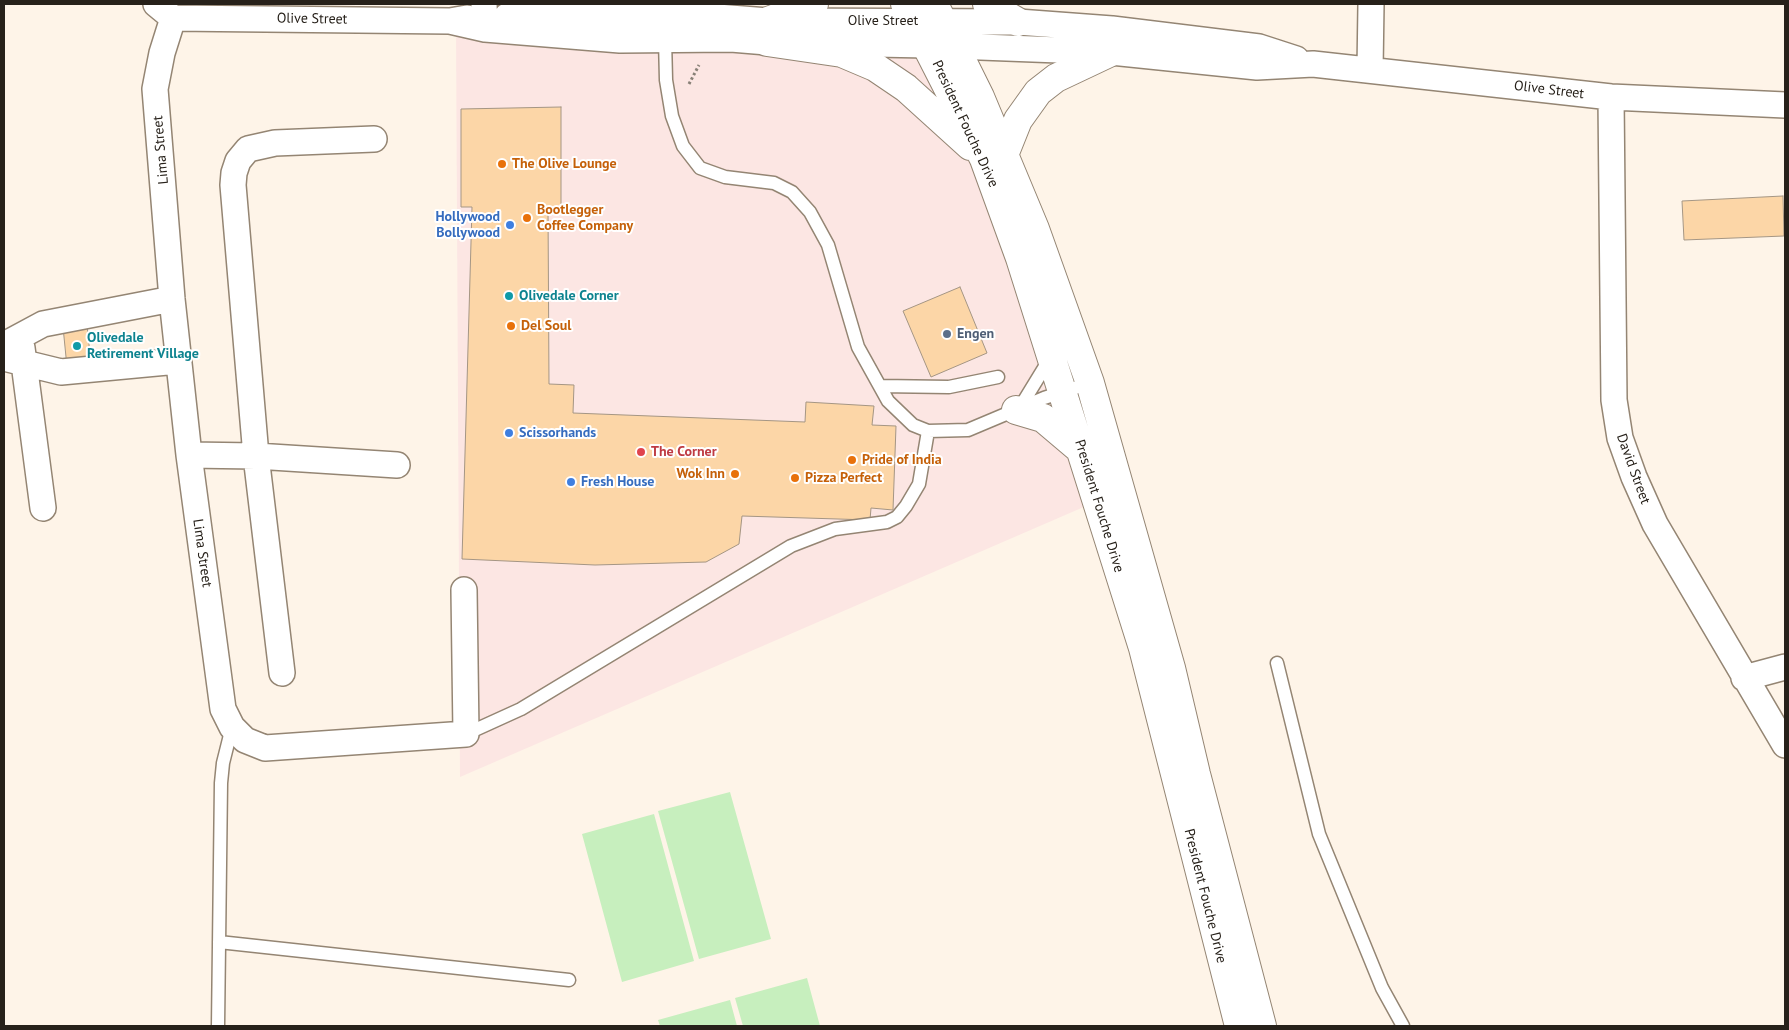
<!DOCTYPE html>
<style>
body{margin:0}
#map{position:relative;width:1789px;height:1030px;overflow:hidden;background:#fef4e8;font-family:"PT Sans",sans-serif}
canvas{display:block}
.frame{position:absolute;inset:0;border:5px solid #27211a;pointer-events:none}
</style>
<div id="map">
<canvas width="1789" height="1030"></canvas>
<div class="frame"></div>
</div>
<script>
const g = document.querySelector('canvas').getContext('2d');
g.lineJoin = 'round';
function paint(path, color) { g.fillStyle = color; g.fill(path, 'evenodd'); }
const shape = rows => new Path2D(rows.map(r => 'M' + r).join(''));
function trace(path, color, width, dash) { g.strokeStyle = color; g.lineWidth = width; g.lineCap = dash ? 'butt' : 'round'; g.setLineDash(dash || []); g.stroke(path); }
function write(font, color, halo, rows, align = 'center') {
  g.font = font + ' "PT Sans",sans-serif'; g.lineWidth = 4; g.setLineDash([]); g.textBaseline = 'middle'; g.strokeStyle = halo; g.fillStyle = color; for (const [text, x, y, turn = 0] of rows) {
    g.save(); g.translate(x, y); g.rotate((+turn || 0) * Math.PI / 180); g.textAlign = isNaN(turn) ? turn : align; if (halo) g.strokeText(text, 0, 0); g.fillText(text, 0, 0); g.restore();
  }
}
const commercial = shape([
 [456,31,935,36,1093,503,460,777]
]);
const green = shape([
 [730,792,771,939,699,959,658,811],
 [654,814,694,961,622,982,582,834],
 [807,978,820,1026,743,1026,735,998],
 [730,1000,737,1026,660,1026,658,1020]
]);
const building = shape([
 [561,107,561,209,548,208,549,384,574,385,573,413,805,422,806,402,874,406,872,425,896,426,893,510,871,508,870,520,742,516,739,544,706,562,595,565,462,559,472,207,461,207,461,109,561,107],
 [1783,196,1784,236,1684,240,1682,201,1783,196],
 [960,287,987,353,931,377,903,311,960,287],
 [87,325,91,364,67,367,63,327,87,325]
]);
const path = shape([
 [689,84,699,65]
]);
const service = shape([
 [665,39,666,80,672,116,683,146,700,168,725,177,774,183,792,192,810,212,828,245,858,347,888,401,913,425,928,431,968,430,1044,398,1090,383],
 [880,386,949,387,998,377],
 [1019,409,1049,360],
 [1277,663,1319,834,1382,988,1403,1026],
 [466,734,521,709,791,546,835,529,887,522,897,517,906,506,919,484,928,431],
 [219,942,569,980],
 [218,1026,221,783,223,763,232,727]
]);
const minor = shape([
 [156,4,173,18,162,53,155,89,172,299,189,455,223,709,232,727,245,740,265,748,466,734,464,590],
 [484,4,485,29],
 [507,16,717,17,768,21,1018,22,1112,29,1259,47,1296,59],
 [173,18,450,21,467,18],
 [450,21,485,29,620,40,731,39,767,42,928,45,1111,52,1257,67,1313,64,1611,97,1785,105],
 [1370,70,1371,4],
 [1611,97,1614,400,1620,438,1634,477,1655,524,1785,745],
 [4,345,43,324,172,299],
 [22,348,43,508],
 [4,358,61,372,178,361],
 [189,455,256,456,397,465],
 [282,673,256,456,233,185,234,173,238,161,248,149,275,143,374,139],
 [1744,678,1785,667]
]);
const tertiary = shape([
 [905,4,984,159,1020,258,1143,648,1239,1026],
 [934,4,980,97,1035,229,1090,383,1171,668,1196,774,1262,1026],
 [987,4,1018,22],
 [768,21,814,4],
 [767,42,842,53,875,67,906,88,970,146],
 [1004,155,1018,120,1038,92,1056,78,1111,52],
 [1016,410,1043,418,1082,451]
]);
const markers = [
 [502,164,5,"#e8710a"],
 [527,218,5,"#e8710a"],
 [510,225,5,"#3f7fe0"],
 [509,296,5,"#0f9aa8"],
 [511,326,5,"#e8710a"],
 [947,334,5,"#5c6f8a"],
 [77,346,5,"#0f9aa8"],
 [509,433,5,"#3f7fe0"],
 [641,452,5,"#e0444e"],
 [852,460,5,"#e8710a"],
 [735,474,5,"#e8710a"],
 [795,478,5,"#e8710a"],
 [571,482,5,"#3f7fe0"]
];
const streetNames = [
 ["Olive Street",312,19,1],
 ["Olive Street",883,21],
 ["Olive Street",1549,90,7],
 ["President Fouche Drive",965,124,65],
 ["Lima Street",161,150,-95],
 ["David Street",1633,469,70],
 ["President Fouche Drive",1099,506,73],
 ["Lima Street",202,553,82],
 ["President Fouche Drive",1205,896,76]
];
const foodNames = [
 ["The Olive Lounge",512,164],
 ["Bootlegger",537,210],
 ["Coffee Company",537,226],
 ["Del Soul",521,326],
 ["Pride of India",862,460],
 ["Wok Inn",725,474,"right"],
 ["Pizza Perfect",805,478]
];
const shopNames = [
 ["Hollywood",500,217,"right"],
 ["Bollywood",500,233,"right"],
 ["Scissorhands",519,433],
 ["Fresh House",581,482]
];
const cultureNames = [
 ["Olivedale Corner",519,296],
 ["Olivedale",87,338],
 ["Retirement Village",87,354]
];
const serviceNames = [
 ["Engen",957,334]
];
const healthNames = [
 ["The Corner",651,452]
];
paint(commercial, '#fce6e3');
paint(green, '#c7efbe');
paint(building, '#fcd6a7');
trace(building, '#a59684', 1);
trace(service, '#948573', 15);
trace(minor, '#948573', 28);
trace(tertiary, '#948573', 30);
trace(path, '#888077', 3, [2.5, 2.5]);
trace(service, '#fff', 12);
trace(minor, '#fff', 25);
trace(tertiary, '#fff', 28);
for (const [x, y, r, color] of markers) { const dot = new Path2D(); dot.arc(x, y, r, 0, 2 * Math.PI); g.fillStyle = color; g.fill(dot); trace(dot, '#fff', 2); }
write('14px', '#27211a', '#fff', streetNames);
write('bold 14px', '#c56008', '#fff', foodNames, 'left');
write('bold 14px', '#366cbe', '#fff', shopNames, 'left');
write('bold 14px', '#0d838f', '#fff', cultureNames, 'left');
write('bold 14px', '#4e5e75', '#fff', serviceNames, 'left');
write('bold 14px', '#be3a42', '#fff', healthNames, 'left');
</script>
